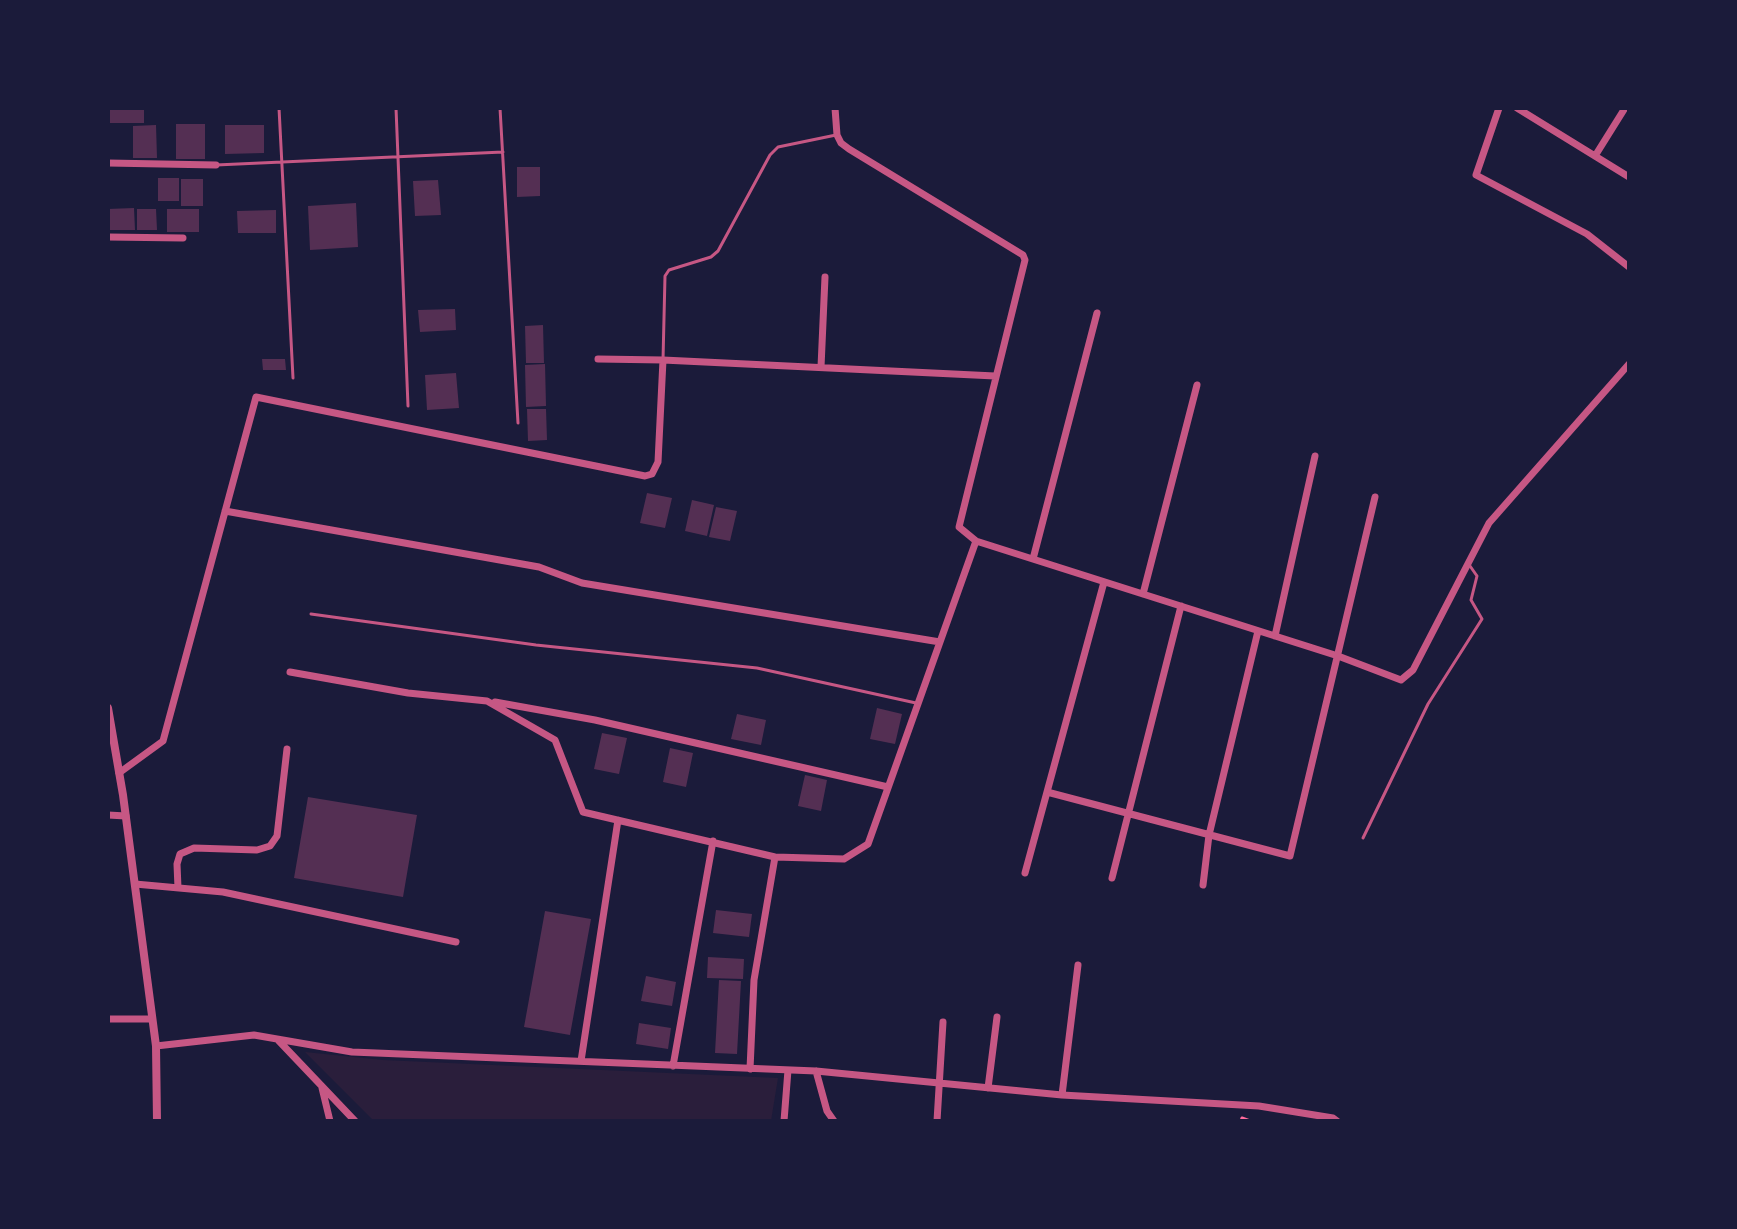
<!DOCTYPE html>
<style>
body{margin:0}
#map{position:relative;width:1737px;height:1229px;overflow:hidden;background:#1b1b3a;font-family:Cabin,sans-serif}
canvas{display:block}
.frame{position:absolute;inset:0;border:110px solid #1b1b3a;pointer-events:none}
</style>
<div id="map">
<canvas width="1737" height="1229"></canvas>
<div class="frame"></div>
</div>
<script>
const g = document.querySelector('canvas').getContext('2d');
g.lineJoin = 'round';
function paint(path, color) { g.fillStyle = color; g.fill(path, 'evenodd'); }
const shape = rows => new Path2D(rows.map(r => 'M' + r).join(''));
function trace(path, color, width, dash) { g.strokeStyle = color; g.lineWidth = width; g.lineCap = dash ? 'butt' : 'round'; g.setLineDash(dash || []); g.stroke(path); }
const green = shape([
 [305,1052,383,1060,778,1078,771,1121,374,1121]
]);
const building = shape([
 [108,108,144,108,144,123,108,123],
 [176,124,205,124,205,159,176,159],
 [156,125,157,158,133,158,133,126],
 [225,125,264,125,264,153,225,154],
 [517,167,540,167,540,196,517,197],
 [158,178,179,178,179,201,158,201],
 [181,179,203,179,203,206,181,206],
 [438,180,441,215,415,216,413,181],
 [356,203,358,247,310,250,308,206],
 [134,208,135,230,108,230,108,209],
 [137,209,156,209,157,230,137,230],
 [167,209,199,209,199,232,167,232],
 [276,210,276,233,238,233,237,211],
 [455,309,456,330,420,332,418,310],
 [543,325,544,363,526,363,525,326],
 [262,359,285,359,286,370,263,370],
 [545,364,546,406,526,407,525,365],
 [456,373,459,408,427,410,425,375],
 [527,409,546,409,547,440,528,441],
 [647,493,672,498,665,528,640,523],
 [692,500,714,505,707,536,685,531],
 [716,507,737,511,730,541,709,537],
 [877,708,902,714,895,744,870,739],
 [737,714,766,720,761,745,731,739],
 [602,733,627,738,619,774,594,769],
 [670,748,693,753,686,787,663,782],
 [805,775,827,780,821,811,798,806],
 [308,797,417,815,403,897,294,878],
 [716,910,752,914,749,937,713,933],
 [545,911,591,919,570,1035,524,1027],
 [708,957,744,959,743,979,707,978],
 [646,976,676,982,672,1006,641,1001],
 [719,980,741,981,737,1054,715,1053],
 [639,1023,671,1028,668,1049,636,1044]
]);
const path = shape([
 [1241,1121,1242,1118,1250,1121]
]);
const service = shape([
 [279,108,293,378],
 [396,108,408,406],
 [500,108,518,423],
 [216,165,503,152],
 [663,360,665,276,669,270,711,257,718,251,770,155,778,147,836,135],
 [311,614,536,645,757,668,916,703],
 [1363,838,1428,704,1482,619,1471,600,1477,576,1470,566]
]);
const minor = shape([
 [835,108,837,135,841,143,849,149,1023,255,1025,260,959,527,976,541,1338,656,1401,680,1413,670,1489,523,1629,364],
 [1499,108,1476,175,1587,234,1629,267],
 [1517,108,1629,177],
 [1595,156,1625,108],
 [108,163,216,165],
 [108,237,183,238],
 [598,359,663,360],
 [821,367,825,277],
 [225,511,539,567,582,583,940,642],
 [1033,559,1097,313],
 [1143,594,1197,385],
 [1275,636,1315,456],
 [290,672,408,693,487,701,555,740,583,812,775,857,844,859,868,844,976,541],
 [495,702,595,720,888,787],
 [119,773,163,741,256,397,645,476,652,474,658,462,663,360,995,376],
 [1047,792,1290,856,1375,497],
 [108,815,126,816],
 [1025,873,1104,582],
 [1112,878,1181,606],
 [135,884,223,892,456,942],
 [1203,885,1209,835,1258,631],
 [178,888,177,864,180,854,194,848,257,850,270,846,277,836,287,749],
 [108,1019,152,1019],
 [278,1040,355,1121],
 [156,1046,254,1035,352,1052,816,1071,1062,1095,1259,1106,1333,1118,1337,1121],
 [581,1061,618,820],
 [673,1066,713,841],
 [750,1069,754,980,775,857],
 [816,1071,827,1111,834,1121],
 [322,1088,330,1121],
 [988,1088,997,1017],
 [1062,1095,1078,965],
 [784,1121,788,1070],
 [937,1121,943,1022]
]);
const tertiary = shape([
 [108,708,123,795,156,1046,157,1121]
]);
paint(green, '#2a1e3b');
paint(building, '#542f53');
trace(path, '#ff6b9d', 3);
trace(service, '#c65784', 3);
trace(minor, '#c65784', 7);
trace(tertiary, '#c65784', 8);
</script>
